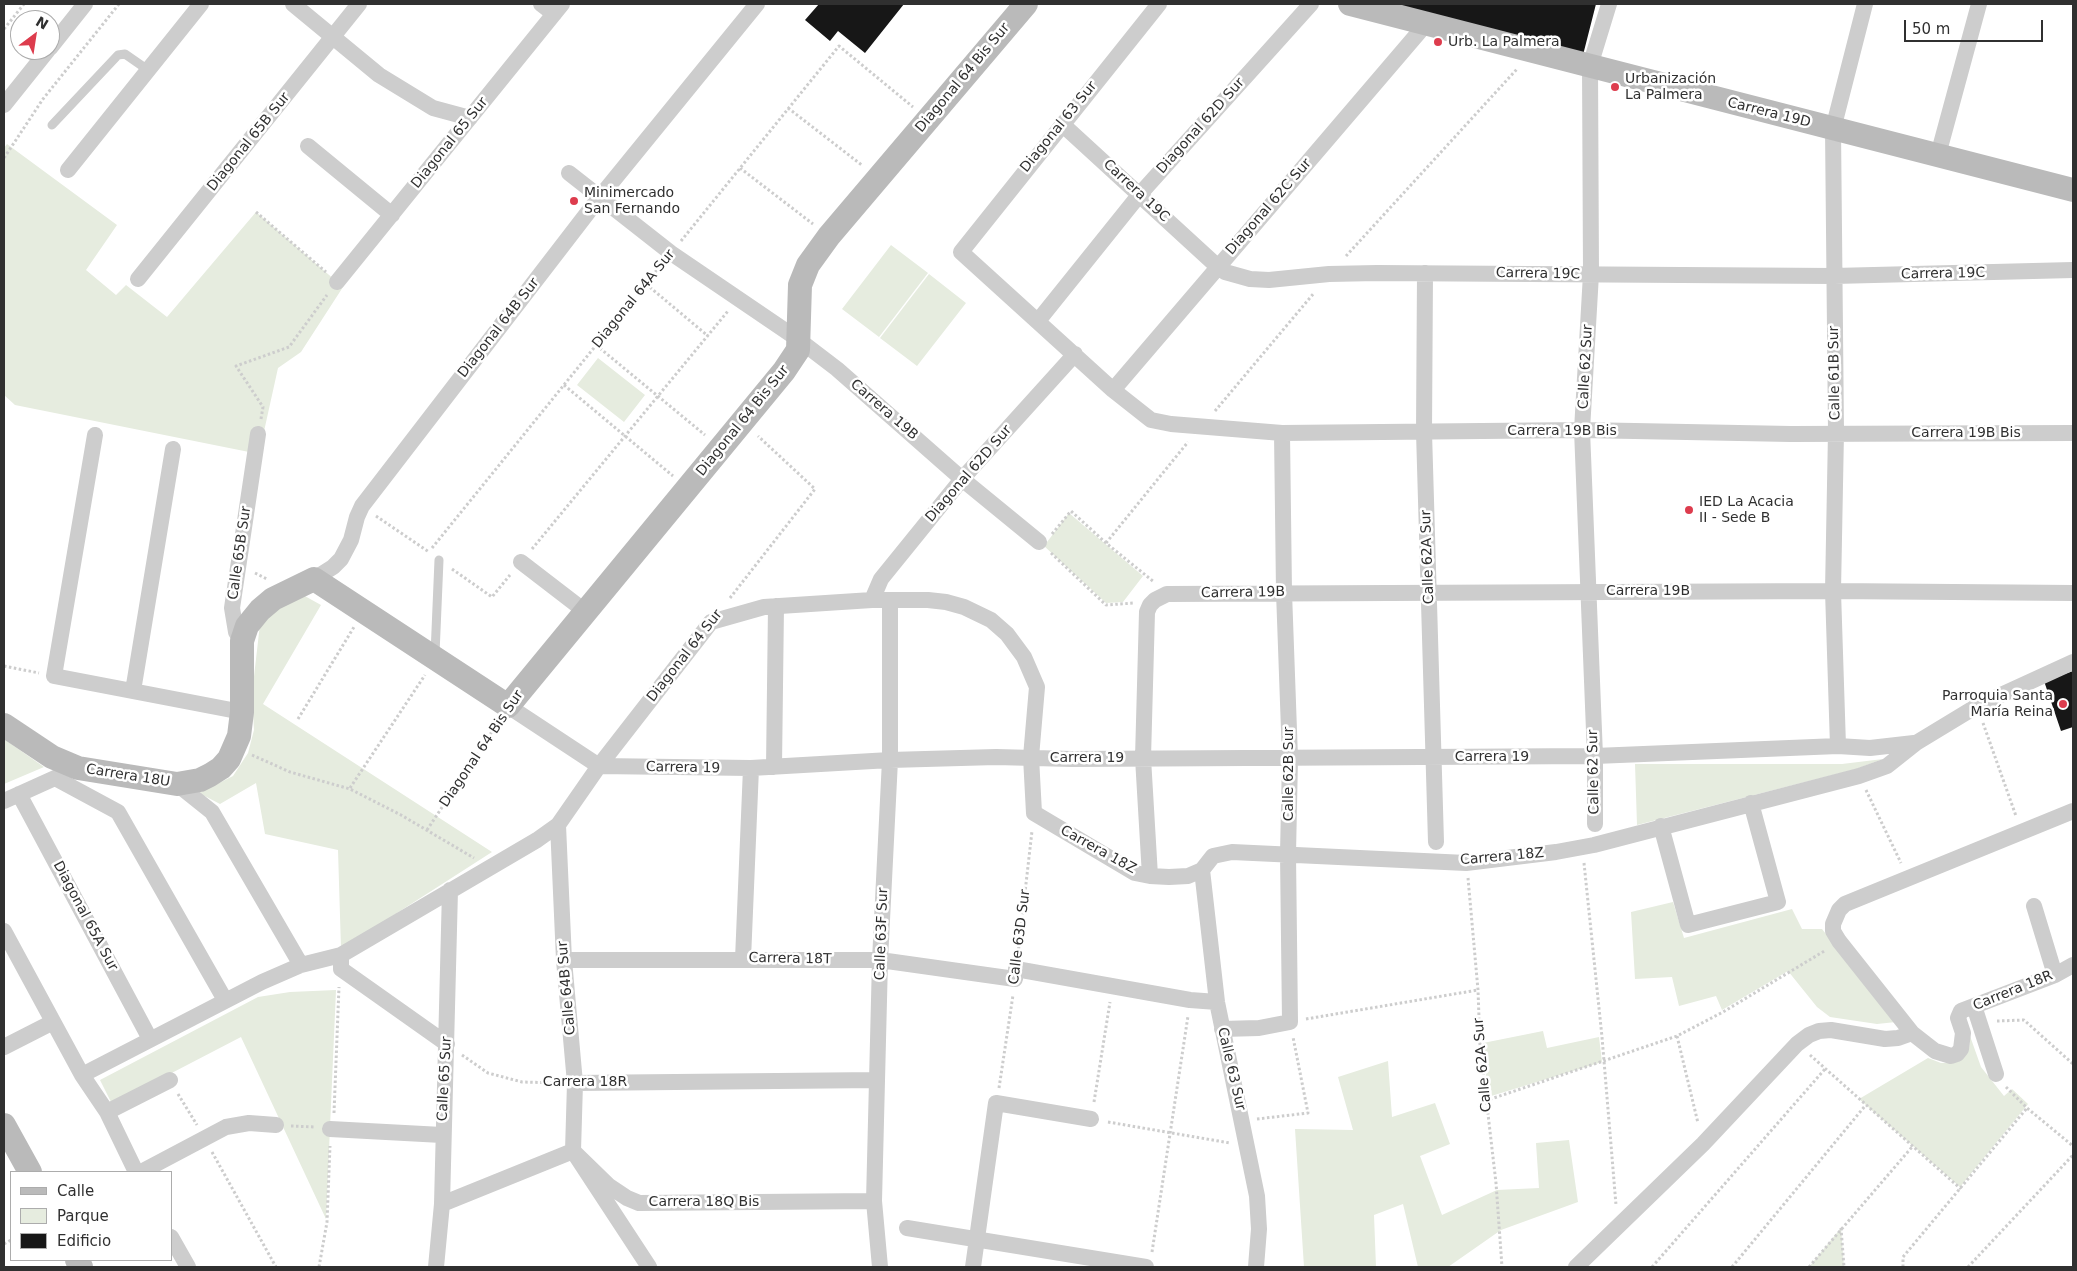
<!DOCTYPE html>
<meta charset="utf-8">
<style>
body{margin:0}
#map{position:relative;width:2077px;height:1271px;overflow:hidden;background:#fff;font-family:"DejaVu Sans",sans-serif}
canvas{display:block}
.frame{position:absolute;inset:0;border:5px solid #303030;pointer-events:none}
.legend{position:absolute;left:10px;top:1171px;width:162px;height:90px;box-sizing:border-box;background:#fff;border:1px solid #acacac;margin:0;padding:6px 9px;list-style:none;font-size:15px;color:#303030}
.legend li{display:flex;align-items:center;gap:10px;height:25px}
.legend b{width:25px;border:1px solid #acacac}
.north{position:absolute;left:10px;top:10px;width:50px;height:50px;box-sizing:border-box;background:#fff;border:1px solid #acacac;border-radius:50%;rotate:31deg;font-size:14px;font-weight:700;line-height:20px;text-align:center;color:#303030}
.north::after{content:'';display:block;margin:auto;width:18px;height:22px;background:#dd3c4d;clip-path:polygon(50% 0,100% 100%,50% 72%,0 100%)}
.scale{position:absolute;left:1904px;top:20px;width:139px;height:22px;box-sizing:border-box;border:2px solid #303030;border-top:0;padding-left:6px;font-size:15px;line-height:18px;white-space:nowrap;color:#303030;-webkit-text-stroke:4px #fff;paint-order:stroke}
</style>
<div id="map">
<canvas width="2077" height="1271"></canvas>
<div class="frame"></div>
<ul class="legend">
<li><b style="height:6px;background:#bababa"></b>Calle</li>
<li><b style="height:14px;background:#e6ecdf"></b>Parque</li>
<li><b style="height:14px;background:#171717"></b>Edificio</li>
</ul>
<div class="north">N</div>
<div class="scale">50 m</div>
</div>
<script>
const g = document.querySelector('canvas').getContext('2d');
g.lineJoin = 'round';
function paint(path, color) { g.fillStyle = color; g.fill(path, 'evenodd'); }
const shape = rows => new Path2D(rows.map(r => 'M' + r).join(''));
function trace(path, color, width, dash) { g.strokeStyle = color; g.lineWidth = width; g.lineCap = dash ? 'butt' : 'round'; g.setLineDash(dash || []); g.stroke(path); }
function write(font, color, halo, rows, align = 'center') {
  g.font = font + ' "DejaVu Sans",sans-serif'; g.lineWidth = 5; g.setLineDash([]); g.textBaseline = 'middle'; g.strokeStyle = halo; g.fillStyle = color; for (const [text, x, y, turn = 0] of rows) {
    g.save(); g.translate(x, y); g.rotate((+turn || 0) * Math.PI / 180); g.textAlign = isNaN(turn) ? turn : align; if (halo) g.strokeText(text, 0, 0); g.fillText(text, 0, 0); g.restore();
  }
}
const green = shape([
 [7,144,117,225,86,270,116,295,126,285,167,317,256,212,343,287,301,352,278,368,259,454,15,405,4,395,4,148],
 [891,245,928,273,879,337,842,309],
 [929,274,966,303,917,366,880,338],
 [598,358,645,395,624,422,577,385],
 [1069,513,1143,576,1123,602,1106,603,1044,546],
 [303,595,321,605,263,704,492,852,341,949,338,850,265,834,256,783,220,804,199,793,233,776,248,753,254,730,252,694,260,624,277,608],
 [4,739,44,767,4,784],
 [1883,759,1856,769,1637,825,1635,764,1842,764],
 [1673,902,1684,938,1792,909,1802,929,1822,929,1896,1022,1877,1024,1830,1017,1817,1007,1788,971,1722,1010,1716,996,1679,1006,1672,977,1635,979,1631,912],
 [336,990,326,1219,241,1037,112,1104,100,1080,258,997,290,992],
 [1543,1031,1547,1048,1599,1037,1602,1062,1488,1097,1483,1043],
 [1970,1036,1981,1067,2004,1096,2012,1089,2028,1104,1960,1187,1859,1099,1928,1058,1941,1063,1952,1063,1965,1056,1969,1049],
 [1388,1061,1392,1117,1435,1103,1450,1144,1420,1156,1442,1215,1497,1190,1539,1188,1536,1143,1569,1140,1578,1202,1501,1230,1448,1267,1418,1267,1403,1204,1374,1215,1376,1267,1304,1267,1295,1129,1353,1130,1338,1077],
 [1841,1228,1844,1267,1809,1267]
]);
const building = shape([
 [819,4,904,4,865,53,838,31,830,41,805,20],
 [1389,4,1596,4,1583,55],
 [2073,671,2073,727,2061,731,2044,681]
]);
const path = shape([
 [4,29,24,4],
 [788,108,863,166],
 [4,158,43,99,119,4],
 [740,168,813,224],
 [256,212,326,272],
 [681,241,839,46,913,107],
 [1346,256,1517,69],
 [646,284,708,336],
 [596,345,705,435],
 [564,385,673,476],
 [1215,411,1314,293],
 [261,419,263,407,236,366,289,347,327,295],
 [376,516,429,552],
 [1052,534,1071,511,1106,543,1154,582],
 [1106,543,1188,442],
 [432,548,661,265],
 [532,549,728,311],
 [1051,553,1106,605,1134,603],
 [452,569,492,597,510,575],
 [255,573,267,579],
 [730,598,815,489,758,436],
 [4,666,39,673],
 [298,719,354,627],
 [1983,723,2016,816],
 [252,755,290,772,350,789,401,815,474,858],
 [350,788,425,675],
 [1866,790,1901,863],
 [427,830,497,724],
 [1584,863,1602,1037,1616,1205],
 [1468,878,1478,990,1480,1045,1496,1183,1502,1267],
 [1018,954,1032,831],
 [1306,1019,1478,990],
 [1997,1021,2024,1020,2073,1064],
 [1677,1036,1698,1123],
 [462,1055,488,1073,522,1082,559,1083],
 [1810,1055,1961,1189],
 [2006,1087,2027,1108,2073,1146],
 [999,1088,1013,995],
 [178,1094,197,1125],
 [1485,1101,1677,1036,1723,1012,1826,950],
 [1094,1102,1110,1002],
 [334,1113,339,987],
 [1257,1119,1308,1113,1293,1037],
 [1108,1122,1230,1143],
 [291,1126,315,1127],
 [212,1152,276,1267],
 [1841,1228,1844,1267],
 [4,1244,11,1240],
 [1152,1252,1188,1016],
 [319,1267,327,1222,330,1146],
 [1652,1267,1825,1069],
 [1732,1267,1865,1106],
 [1809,1267,1912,1147],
 [1903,1267,1903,1257,2027,1108],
 [1968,1267,2073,1155]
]);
const lane = shape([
 [52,125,118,55,125,54,148,70],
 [435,654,439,560]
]);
const street = shape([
 [293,4,379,75,433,108,470,118],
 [541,4,554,14],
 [1159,4,961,252,1113,390,1151,420,1171,424,1282,433,1582,430,1791,434,2073,433],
 [50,48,85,4],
 [4,105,48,50],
 [1062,124,1218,267,1225,272,1250,279,1269,280,1329,274,1377,273,1834,276,2073,270],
 [308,146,392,215],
 [1938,155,1979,4],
 [68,170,201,4],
 [569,173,671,253,799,340,837,369,962,479,1039,542],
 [1425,273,1424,432,1436,842],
 [138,279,359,4],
 [337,282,562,4],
 [1038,321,1140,194,1311,4],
 [1113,390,1426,24],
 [95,435,54,676,242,712],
 [521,562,586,612],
 [314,579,333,567,341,559,351,540,357,517,362,506,599,198,757,4],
 [872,600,881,579,962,479,1075,354],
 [242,641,236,632,232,608,258,434],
 [133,691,173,449],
 [508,706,599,766,751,768,890,760,996,757,1072,759,1595,756,1838,746,1870,748,1914,743],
 [1838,746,1833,591,1836,432,1833,129,1865,4],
 [774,767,776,606],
 [55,778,118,812,225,1000],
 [177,784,212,812,301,965],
 [19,794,150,1039],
 [4,801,66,773],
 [1595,824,1595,756,1582,430,1591,274,1590,66,1609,4],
 [558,825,564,960,575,1083,573,1151,649,1267],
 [1661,826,1688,925,1778,902,1751,803],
 [1202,870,1217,1002,1257,1196,1259,1229,1256,1267],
 [1150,876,1143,758,1147,612,1150,605,1155,600,1167,594,1833,591,2073,593],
 [2034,906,2055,975],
 [4,931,82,1075,107,1112,136,1172],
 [341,955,341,969,447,1044],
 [743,959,751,768],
 [564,960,880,960,1015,979],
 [1016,969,1190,1000,1217,1002],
 [1974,1006,1996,1074],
 [1222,1029,1259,1028,1290,1022,1288,854,1290,758,1284,592,1282,433],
 [1912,1033,1839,941,1833,931,1833,924,1839,910,1845,904,2073,811],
 [4,1047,53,1022],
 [82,1075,262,982,301,965,341,955,537,840,558,825,599,766,711,622,764,607,872,600,928,600,946,602,964,607,991,620,1007,634,1024,657,1037,687,1031,757,1034,813,1135,873,1150,876,1169,877,1188,876,1202,870,1213,856,1232,852,1466,863,1556,852,1594,845,1859,776,1887,766,1916,743,1977,706,2073,662],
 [575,1083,877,1080],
 [107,1112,170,1080],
 [330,1129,442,1135],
 [141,1172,226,1127,249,1123,276,1125],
 [442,1204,573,1151,609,1186,627,1198,639,1203,874,1201],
 [907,1228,1146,1267],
 [171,1237,188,1267],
 [436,1267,442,1204,450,890],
 [880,1267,874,1201,880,960,890,760,890,600],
 [973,1267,996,1103,1091,1119],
 [1576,1267,1703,1144,1797,1044,1809,1035,1819,1031,1831,1030,1885,1039,1898,1038,1912,1033,1935,1051,1951,1056,1957,1054,1961,1049,1963,1033,1958,1018,1961,1011,2055,975,2073,965]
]);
const secondary = shape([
 [1350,4,2073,190],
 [4,725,52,757,78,768,177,784,200,780,210,775,221,768,229,759,239,736,242,712,242,641,247,626,260,610,273,599,314,579,508,706,784,371,798,350,800,285,808,265,829,236,1026,4],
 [4,1125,30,1172],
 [77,1260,81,1267]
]);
const markers = [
 [1438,42,5,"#dd3c4d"],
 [1615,87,5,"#dd3c4d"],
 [574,201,5,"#dd3c4d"],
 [1689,510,5,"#dd3c4d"],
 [2063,704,5,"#dd3c4d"]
];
const poiNames = [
 ["Urb. La Palmera",1448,42],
 ["Urbanización",1625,79],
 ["La Palmera",1625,95],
 ["Minimercado",584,193],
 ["San Fernando",584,209],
 ["IED La Acacia",1699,502],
 ["II - Sede B",1699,518],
 ["Parroquia Santa",2053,696,"right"],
 ["María Reina",2053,712,"right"]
];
const streetNames = [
 ["Diagonal 64 Bis Sur",963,78,-50],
 ["Carrera 19D",1769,113,14],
 ["Diagonal 62D Sur",1201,126,-48],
 ["Diagonal 63 Sur",1059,127,-51],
 ["Diagonal 65B Sur",249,142,-51],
 ["Diagonal 65 Sur",450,143,-51],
 ["Carrera 19C",1136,191,43],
 ["Diagonal 62C Sur",1269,207,-49],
 ["Carrera 19C",1538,274,1],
 ["Carrera 19C",1943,274,-1],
 ["Diagonal 64A Sur",634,299,-51],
 ["Diagonal 64B Sur",499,328,-52],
 ["Calle 62 Sur",1586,367,-87],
 ["Calle 61B Sur",1835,373,-91],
 ["Carrera 19B",884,410,41],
 ["Diagonal 64 Bis Sur",743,421,-51],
 ["Carrera 19B Bis",1562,431],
 ["Carrera 19B Bis",1966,433],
 ["Diagonal 62D Sur",969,474,-49],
 ["Calle 65B Sur",240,553,-82],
 ["Calle 62A Sur",1428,557,-92],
 ["Carrera 19B",1648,591],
 ["Carrera 19B",1243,593,-1],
 ["Diagonal 64 Sur",685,656,-52],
 ["Diagonal 64 Bis Sur",482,749,-56],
 ["Carrera 19",1492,757],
 ["Carrera 19",1087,758],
 ["Carrera 19",683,768,1],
 ["Calle 62 Sur",1594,772,-91],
 ["Calle 62B Sur",1289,774,-90],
 ["Carrera 18U",128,776,9],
 ["Carrera 18Z",1098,850,29],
 ["Carrera 18Z",1502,857,-5],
 ["Diagonal 65A Sur",85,916,62],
 ["Calle 63F Sur",882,934,-88],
 ["Calle 63D Sur",1020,937,-83],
 ["Carrera 18T",790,959,1],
 ["Calle 64B Sur",567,988,-95],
 ["Carrera 18R",2013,991,-22],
 ["Calle 62A Sur",1483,1065,-95],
 ["Calle 63 Sur",1231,1069,77],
 ["Calle 65 Sur",445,1079,-87],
 ["Carrera 18R",585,1082],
 ["Carrera 18Q Bis",704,1202]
];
paint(green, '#e6ecdf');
paint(building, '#171717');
trace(path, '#cdcdcd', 3, [2.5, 2.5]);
trace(lane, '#cdcdcd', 9);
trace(street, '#cdcdcd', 16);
trace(secondary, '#bababa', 24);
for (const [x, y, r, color] of markers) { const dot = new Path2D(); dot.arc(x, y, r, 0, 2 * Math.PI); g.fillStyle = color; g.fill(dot); trace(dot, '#fff', 2); }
write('14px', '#303030', '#fff', poiNames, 'left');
write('14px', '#303030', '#fff', streetNames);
</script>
